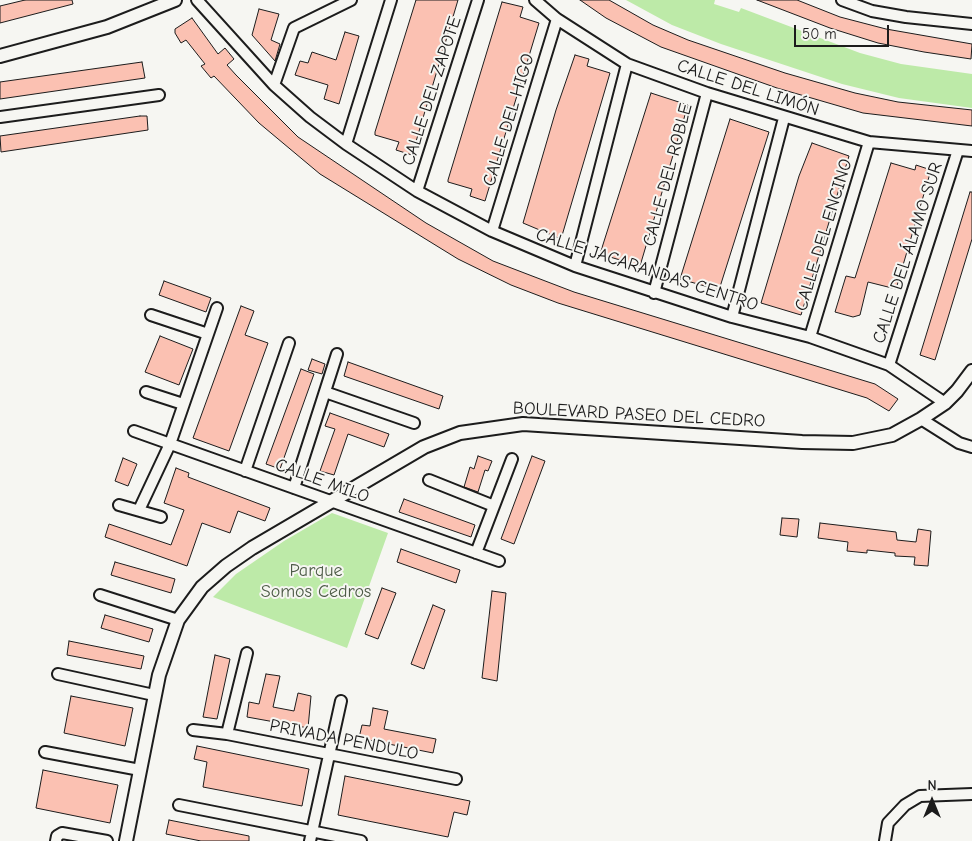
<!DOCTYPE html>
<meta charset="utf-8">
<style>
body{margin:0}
#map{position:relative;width:972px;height:841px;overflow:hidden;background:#f6f6f2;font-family:"Comic Neue",sans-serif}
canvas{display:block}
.north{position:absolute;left:907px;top:776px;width:50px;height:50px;-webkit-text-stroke:4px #f6f6f2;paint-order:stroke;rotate:0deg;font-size:14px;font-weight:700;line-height:20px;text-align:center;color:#1c1c1c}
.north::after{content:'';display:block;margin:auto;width:18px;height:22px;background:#1c1c1c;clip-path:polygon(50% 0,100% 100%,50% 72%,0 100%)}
.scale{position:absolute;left:794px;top:25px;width:95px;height:22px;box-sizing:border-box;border:2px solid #1c1c1c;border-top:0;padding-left:6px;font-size:15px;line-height:18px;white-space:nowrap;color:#1c1c1c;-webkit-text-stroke:4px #f6f6f2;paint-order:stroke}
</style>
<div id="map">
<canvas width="972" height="841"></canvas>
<div class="north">N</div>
<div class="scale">50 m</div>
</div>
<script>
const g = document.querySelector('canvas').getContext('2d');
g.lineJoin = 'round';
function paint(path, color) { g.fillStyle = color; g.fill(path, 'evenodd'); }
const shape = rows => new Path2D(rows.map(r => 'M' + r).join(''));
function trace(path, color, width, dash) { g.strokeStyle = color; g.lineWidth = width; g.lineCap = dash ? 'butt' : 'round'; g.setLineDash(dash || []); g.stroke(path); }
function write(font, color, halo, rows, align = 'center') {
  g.font = font + ' "Comic Neue",sans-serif'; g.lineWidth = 4; g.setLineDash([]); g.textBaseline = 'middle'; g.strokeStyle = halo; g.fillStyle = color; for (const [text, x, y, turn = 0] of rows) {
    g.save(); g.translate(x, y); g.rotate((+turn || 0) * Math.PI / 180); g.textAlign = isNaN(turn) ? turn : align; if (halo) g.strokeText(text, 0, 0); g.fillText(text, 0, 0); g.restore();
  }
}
const green = shape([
 [626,0,715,0,714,4,739,12,741,8,860,53,901,64,972,74,972,108,899,98,842,84,721,44,672,25],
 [332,513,388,533,347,648,213,597,236,574,284,541]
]);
const building = shape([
 [25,0,72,0,73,4,0,23,0,6,25,0],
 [416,0,458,0,412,155,396,150,399,142,375,135,375,132,416,0],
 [580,0,609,0,653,25,688,40,785,73,855,93,898,102,972,110,972,126,863,113,777,88,661,47,606,18,580,0],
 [757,0,797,0,840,17,886,29,972,44,971,59,924,52,878,43,830,28,757,0],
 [502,2,523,7,520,17,539,23,485,201,470,196,472,189,448,182,448,180,502,2],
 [259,9,279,14,271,40,280,44,275,61,252,35,259,9],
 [192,18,218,54,225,48,234,59,227,65,236,75,298,137,426,223,493,261,574,292,875,384,898,399,889,411,867,398,558,303,511,285,458,259,320,174,259,123,214,76,211,78,201,66,205,64,186,40,181,43,175,33,175,29,192,18],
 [345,32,359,36,339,104,324,99,328,85,295,75,300,61,308,63,312,52,336,60,345,32],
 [575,55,589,59,587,66,610,73,561,239,523,223,556,110,575,55],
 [142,62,145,78,0,99,0,82,142,62],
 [651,93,688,105,640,266,600,254,651,93],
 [140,116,147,116,148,130,1,152,0,136,140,116],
 [730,119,769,132,719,290,680,279,730,119],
 [812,143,849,156,801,315,761,303,799,176,812,143],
 [891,163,915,170,916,165,931,170,896,289,868,282,860,315,853,317,835,312,846,276,855,278,891,163],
 [970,192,972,192,972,239,935,360,920,355,970,192],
 [164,281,211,298,206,312,159,295,164,281],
 [241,306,254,311,245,335,268,343,229,451,193,438,241,306],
 [160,336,193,349,179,385,145,372,160,336],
 [312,359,325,364,322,374,308,370,312,359],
 [348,362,443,396,439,409,344,376,348,362],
 [301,369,314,374,280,469,266,464,301,369],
 [330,413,389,434,384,447,348,434,334,475,320,471,335,429,325,426,330,413],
 [478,456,492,461,488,471,485,470,478,492,464,487,470,467,474,469,478,456],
 [532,456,545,461,514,544,501,539,532,456],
 [123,458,137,464,128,486,115,481,123,458],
 [176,468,189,473,188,477,270,508,265,521,238,511,230,533,202,523,187,566,105,537,109,524,171,545,184,510,164,503,176,468],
 [404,499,475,525,471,537,399,512,404,499],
 [782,518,799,519,797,537,780,535,782,518],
 [820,523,896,532,897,540,916,542,918,529,931,531,928,566,914,565,915,557,895,556,895,553,867,550,867,553,847,551,848,542,818,538,820,523],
 [401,549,460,570,456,583,397,562,401,549],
 [115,562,175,579,171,593,111,575,115,562],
 [382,588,396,593,378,639,365,634,382,588],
 [492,591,506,593,497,681,482,678,492,591],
 [433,605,445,610,424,669,411,664,433,605],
 [105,615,153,629,149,642,101,628,105,615],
 [69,641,144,656,141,669,67,655,69,641],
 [215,655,230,659,217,719,203,717,215,655],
 [266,674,280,676,273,707,294,711,298,693,311,696,308,728,247,717,249,702,259,704,266,674],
 [71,696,133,708,125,746,64,733,71,696],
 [373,708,388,711,384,729,436,739,433,753,359,738,362,725,370,726,373,708],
 [197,746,309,769,302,806,203,787,207,762,194,759,197,746],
 [43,770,118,785,110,823,36,808,43,770],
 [345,776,470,801,467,815,454,812,448,837,338,815,345,776],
 [169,820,249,836,249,841,201,841,166,834,169,820]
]);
const minor = shape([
 [197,0,274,85,310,117,346,144,417,191,492,231,575,266,732,317,810,337,889,365,945,403],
 [535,0,557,19,627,64,707,93,869,142,972,151],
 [842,0,872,11,906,17,972,24],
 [274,85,294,28,351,0],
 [0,117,159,95],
 [346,144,391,0],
 [417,191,478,0],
 [492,231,557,19],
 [575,266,627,64],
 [654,293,707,93],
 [151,315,208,334],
 [732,317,784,118],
 [810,337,869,142],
 [889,365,958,150],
 [146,392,183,404],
 [325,392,414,423],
 [921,419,959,443,972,447],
 [134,431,499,561],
 [245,471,289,343],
 [429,480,494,506],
 [294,488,337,354],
 [119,505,161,517],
 [139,510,170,444,217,308],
 [476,553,512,459],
 [100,595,178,620],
 [58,674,154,695],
 [193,730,227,734,456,779],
 [227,734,247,653],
 [45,752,140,770],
 [179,805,361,841],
 [56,841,57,836,62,833,107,841],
 [310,841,341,701],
 [885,841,888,823,905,805,920,796,972,794]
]);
const tertiary = shape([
 [0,56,107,27,175,0],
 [126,841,159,675,178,620,202,587,226,566,252,548,424,447,460,433,523,424,802,442,853,443,892,435,921,419,945,403,957,391,972,371]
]);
const streetNames = [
 ["CALLE DEL LIMÓN",748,88,18],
 ["CALLE DEL ZAPOTE",432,91,-72],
 ["CALLE DEL HIGO",509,120,-73],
 ["CALLE DEL ROBLE",668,175,-75],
 ["CALLE DEL ENCINO",824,235,-73],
 ["CALLE DEL ÁLAMO SUR",908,253,-72],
 ["CALLE JACARANDAS CENTRO",647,270,18],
 ["BOULEVARD PASEO DEL CEDRO",639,415,3],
 ["CALLE MILO",322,481,20],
 ["PRIVADA PENDULO",344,740,11]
];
const parkNames = [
 ["Parque",316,571],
 ["Somos Cedros",316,592]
];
paint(green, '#bdeaa8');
paint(building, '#fbc1b2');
trace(building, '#1c1c1c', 1);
trace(minor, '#1c1c1c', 14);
trace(tertiary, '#1c1c1c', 16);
trace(minor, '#f6f6f2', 10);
trace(tertiary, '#f6f6f2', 12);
write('18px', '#1c1c1c', '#f6f6f2', streetNames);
write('18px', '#4c5a46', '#f6f6f2', parkNames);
</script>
